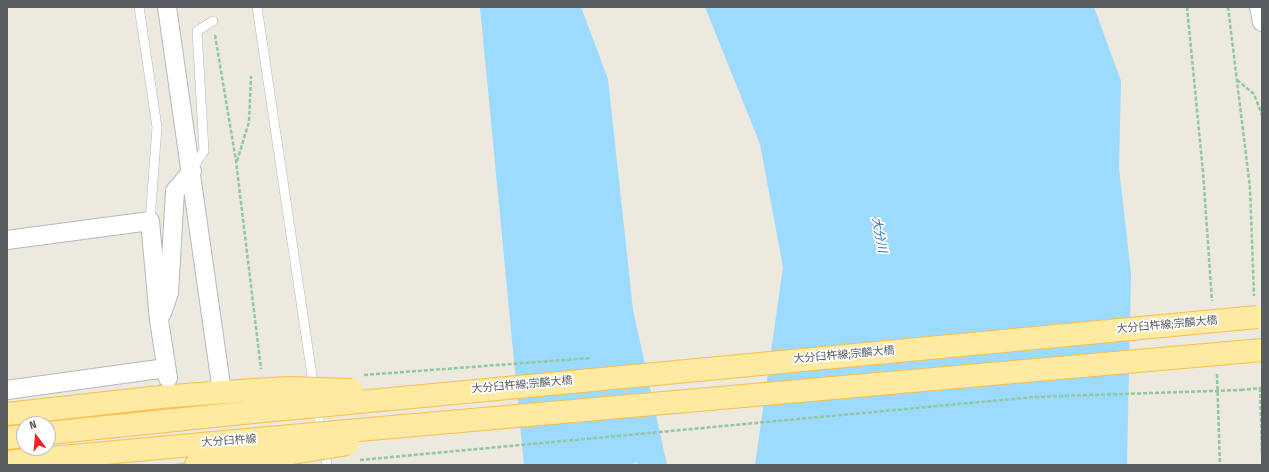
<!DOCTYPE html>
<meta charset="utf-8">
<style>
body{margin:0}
#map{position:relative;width:1269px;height:472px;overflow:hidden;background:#ece9df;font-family:"Fira Sans Condensed",sans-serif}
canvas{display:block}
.frame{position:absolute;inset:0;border:8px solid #585d61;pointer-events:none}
.north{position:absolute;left:16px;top:416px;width:40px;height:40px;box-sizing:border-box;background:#fff;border:1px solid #bcbec0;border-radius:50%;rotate:344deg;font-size:11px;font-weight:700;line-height:16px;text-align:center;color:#585d61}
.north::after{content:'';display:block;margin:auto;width:14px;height:18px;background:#f3231e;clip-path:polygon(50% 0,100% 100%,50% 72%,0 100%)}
</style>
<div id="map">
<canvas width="1269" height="472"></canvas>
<div class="frame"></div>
<div class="north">N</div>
</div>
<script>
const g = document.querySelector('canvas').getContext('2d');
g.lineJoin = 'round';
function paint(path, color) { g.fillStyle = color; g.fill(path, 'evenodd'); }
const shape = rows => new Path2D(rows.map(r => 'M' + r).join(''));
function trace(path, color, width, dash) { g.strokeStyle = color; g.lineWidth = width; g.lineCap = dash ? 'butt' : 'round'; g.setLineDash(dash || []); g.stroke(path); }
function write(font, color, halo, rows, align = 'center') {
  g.font = font + ' "Fira Sans Condensed","Noto Sans JP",sans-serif'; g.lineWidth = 3.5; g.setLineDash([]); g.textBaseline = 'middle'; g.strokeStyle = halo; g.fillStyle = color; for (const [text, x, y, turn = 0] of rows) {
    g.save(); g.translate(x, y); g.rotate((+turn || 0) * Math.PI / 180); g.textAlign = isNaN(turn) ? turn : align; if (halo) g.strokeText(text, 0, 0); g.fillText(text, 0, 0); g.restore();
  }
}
const water = shape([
 [480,7,581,7,608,79,633,310,667,465,638,465,637,462,630,465,524,465],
 [705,7,1094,7,1121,81,1119,168,1131,274,1127,465,755,465,783,267,760,144]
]);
const minorTunnel = shape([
 [168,383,180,465]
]);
const path = shape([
 [1187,7,1203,172,1212,301],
 [1228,7,1250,188,1254,296],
 [215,35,236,161,261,369],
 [1237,80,1254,94,1262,115],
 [237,161,249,122,251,76],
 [1217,374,1220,465],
 [1260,388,1262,452],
 [1241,390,1262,388]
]);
const service = shape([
 [139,7,157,127,150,221],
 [257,7,314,389],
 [192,169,204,151,197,31,213,21],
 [317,405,321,434],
 [324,447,327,465]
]);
const minor = shape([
 [167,7,222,392],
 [1259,7,1262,22],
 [7,240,150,221,159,320,168,378],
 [162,313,169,293,175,191,192,171],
 [7,390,166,368]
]);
const primary = shape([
 [7,414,160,397,239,391],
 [48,433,243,413],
 [7,438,24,436],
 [7,462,246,440],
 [196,465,249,460]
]);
const pathBridge = shape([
 [364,375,591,358],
 [360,460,1034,397,1241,390]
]);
const primaryBridge = shape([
 [239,391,287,388,352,390],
 [243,413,1257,317],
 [246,440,1262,350],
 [249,460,348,444]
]);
const streetNames = [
 ["大分臼杵線;宗麟大橋",1167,325,-5],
 ["大分臼杵線;宗麟大橋",844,355,-5],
 ["大分臼杵線;宗麟大橋",522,385,-5],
 ["大分臼杵線",229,441,-4]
];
const waterNames = [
 ["大分川",879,235,79]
];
paint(water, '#9cdaff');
trace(minorTunnel, '#c7c6c0', 18, [18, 9]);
trace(service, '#b5b8bd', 10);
trace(minor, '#b5b8bd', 20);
trace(primary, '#f9be4b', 24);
trace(path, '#92c89e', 2.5, [4, 2]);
trace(service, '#fff', 9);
trace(minor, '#fff', 18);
trace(primary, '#ffeaa1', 22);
trace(primaryBridge, '#f9be4b', 24, []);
trace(pathBridge, '#92c89e', 2.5, [4, 2]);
trace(primaryBridge, '#ffeaa1', 22);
write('11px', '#585d61', '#fff', streetNames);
write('italic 12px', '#357bb6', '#fff', waterNames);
</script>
